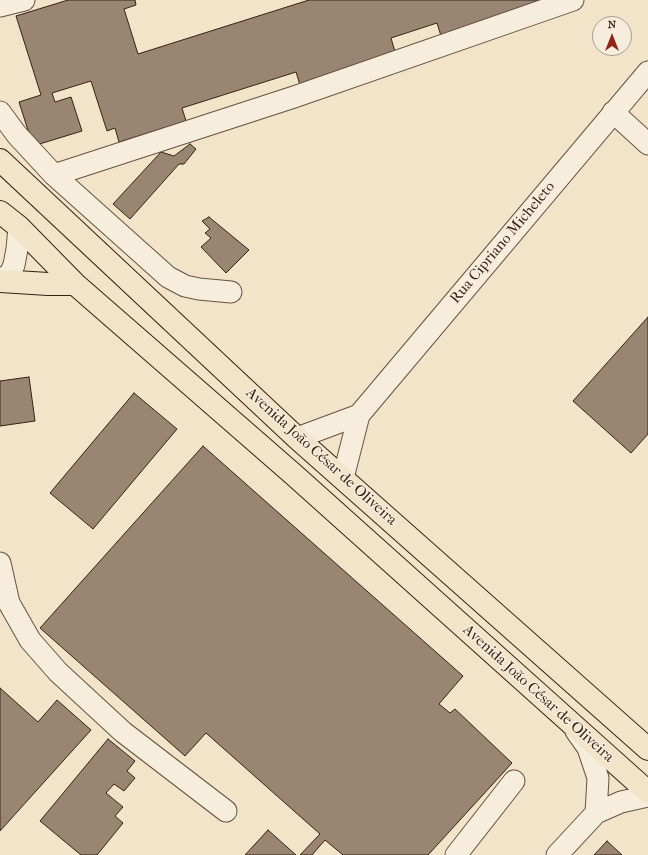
<!DOCTYPE html>
<meta charset="utf-8">
<style>
body{margin:0}
#map{position:relative;width:648px;height:855px;overflow:hidden;background:#f2e4c9;font-family:"IM FELL French Canon",serif}
canvas{display:block}
.north{position:absolute;left:592px;top:16px;width:40px;height:40px;box-sizing:border-box;background:#f7eddc;border:1px solid #aa9b8c;border-radius:50%;rotate:0deg;font-size:11px;font-weight:700;line-height:16px;text-align:center;color:#372115}
.north::after{content:'';display:block;margin:auto;width:14px;height:18px;background:#8f2418;clip-path:polygon(50% 0,100% 100%,50% 72%,0 100%)}
</style>
<div id="map">
<canvas width="648" height="855"></canvas>
<div class="north">N</div>
</div>
<script>
const g = document.querySelector('canvas').getContext('2d');
g.lineJoin = 'round';
function paint(path, color) { g.fillStyle = color; g.fill(path, 'evenodd'); }
const shape = rows => new Path2D(rows.map(r => 'M' + r).join(''));
function trace(path, color, width, dash) { g.strokeStyle = color; g.lineWidth = width; g.lineCap = dash ? 'butt' : 'round'; g.setLineDash(dash || []); g.stroke(path); }
function write(font, color, halo, rows, align = 'center') {
  g.font = font + ' "IM FELL French Canon",serif'; g.lineWidth = 3; g.setLineDash([]); g.textBaseline = 'middle'; g.strokeStyle = halo; g.fillStyle = color; for (const [text, x, y, turn = 0] of rows) {
    g.save(); g.translate(x, y); g.rotate((+turn || 0) * Math.PI / 180); g.textAlign = isNaN(turn) ? turn : align; if (halo) g.strokeText(text, 0, 0); g.fillText(text, 0, 0); g.restore();
  }
}
const building = shape([
 [68,0,135,0,136,5,124,9,138,54,309,0,555,0,441,36,437,23,391,38,396,55,300,85,296,72,182,108,186,121,119,142,115,128,107,131,91,81,52,93,55,102,71,97,82,131,33,146,19,102,41,95,16,16,68,0],
 [190,144,196,149,184,164,179,164,130,219,113,204,161,152,174,156,190,144],
 [209,217,249,250,226,273,201,247,211,238,205,233,210,229,202,221,209,217],
 [648,317,648,434,631,453,573,401,648,317],
 [29,377,35,421,0,426,0,381,29,377],
 [134,393,177,429,93,529,50,493,134,393],
 [203,446,463,676,439,704,450,713,455,709,512,763,428,855,343,855,325,840,312,855,300,855,320,834,206,733,185,756,40,628,203,446],
 [0,688,38,722,57,700,91,730,0,831,0,688],
 [108,739,135,761,127,771,135,778,124,791,114,784,106,793,123,807,115,816,123,823,97,855,81,855,40,821,108,739],
 [268,830,296,855,245,855,268,830],
 [607,841,622,855,594,855,607,841]
]);
const minor = shape([
 [0,6,24,0],
 [0,112,17,135,54,175,168,277,185,286,199,289,231,292],
 [613,112,648,144],
 [54,175,294,97,573,0],
 [0,280,10,274,14,265,17,249,19,227],
 [297,438,359,415],
 [343,478,359,415,648,72],
 [0,563,9,603,30,640,58,672,123,732,226,811],
 [576,731,588,748,598,778,596,813],
 [456,855,514,781],
 [557,855,596,813,621,802,648,796]
]);
const major = shape([
 [0,160,297,438,648,749],
 [0,212,19,227,75,284,293,474,648,792],
 [0,281,48,284,75,284]
]);
const streetNames = [
 ["Rua Cipriano Micheleto",503,243,-50],
 ["Avenida João César de Oliveira",321,457,42],
 ["Avenida João César de Oliveira",538,694,42]
];
paint(building, '#988673');
trace(building, '#372115', 1);
trace(minor, '#665242', 23);
trace(major, '#372115', 24);
trace(minor, '#f7eddc', 21);
trace(major, '#f2e4c9', 22);
write('15px', '#372115', '#f7eddc', streetNames);
</script>
